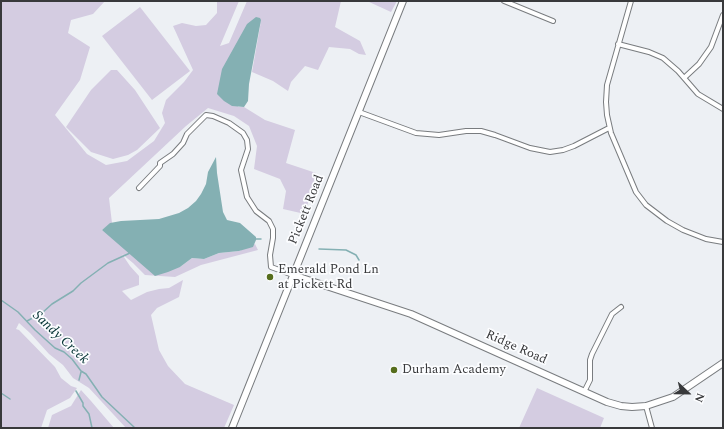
<!DOCTYPE html>
<style>
body{margin:0}
#map{position:relative;width:724px;height:429px;overflow:hidden;background:#edf0f4;font-family:Spectral,serif}
canvas{display:block}
.frame{position:absolute;inset:0;border:2px solid #38393b;pointer-events:none}
.north{position:absolute;left:668px;top:373px;width:40px;height:40px;-webkit-text-stroke:3px #fcfdff;paint-order:stroke;rotate:112deg;font-size:11px;font-weight:700;line-height:16px;text-align:center;color:#38393b}
.north::after{content:'';display:block;margin:auto;width:14px;height:18px;background:#38393b;clip-path:polygon(50% 0,100% 100%,50% 72%,0 100%)}
</style>
<div id="map">
<canvas width="724" height="429"></canvas>
<div class="frame"></div>
<div class="north">N</div>
</div>
<script>
const g = document.querySelector('canvas').getContext('2d');
g.lineJoin = 'round';
function paint(path, color) { g.fillStyle = color; g.fill(path, 'evenodd'); }
const shape = rows => new Path2D(rows.map(r => 'M' + r).join(''));
function trace(path, color, width, dash) { g.strokeStyle = color; g.lineWidth = width; g.lineCap = dash ? 'butt' : 'round'; g.setLineDash(dash || []); g.stroke(path); }
function write(font, color, halo, rows, align = 'center') {
  g.font = font + ' Spectral,serif'; g.lineWidth = 3.5; g.setLineDash([]); g.textBaseline = 'middle'; g.strokeStyle = halo; g.fillStyle = color; for (const [text, x, y, turn = 0] of rows) {
    g.save(); g.translate(x, y); g.rotate((+turn || 0) * Math.PI / 180); g.textAlign = isNaN(turn) ? turn : align; if (halo) g.strokeText(text, 0, 0); g.fillText(text, 0, 0); g.restore();
  }
}
const green = shape([
 [1,1,105,1,93,14,71,20,68,33,90,47,80,80,55,115,87,154,106,165,127,161,154,141,165,123,162,113,166,100,184,82,193,70,173,26,182,23,196,26,206,25,217,13,217,1,239,1,220,46,229,43,247,1,341,1,335,27,360,41,366,55,359,54,350,49,329,47,318,70,305,66,291,82,288,91,273,81,252,72,261,21,238,107,244,107,265,120,295,130,286,163,316,173,305,214,283,209,286,191,280,179,254,169,257,146,249,126,234,116,208,108,186,126,109,198,112,223,102,230,180,267,192,258,204,259,219,253,239,251,255,244,258,250,201,265,175,277,145,275,133,263,122,254,130,266,139,276,139,285,122,291,131,300,147,292,159,289,169,288,183,280,179,297,157,308,151,315,159,350,168,366,185,384,234,405,224,428,126,428,89,388,73,378,63,365,49,354,30,333,19,323,16,329,19,330,55,367,61,378,71,386,77,388,70,398,47,410,41,428,1,428],
 [367,1,397,1,391,12],
 [140,7,190,71,152,100,102,36],
 [111,70,117,70,135,90,160,128,137,150,128,155,113,159,91,152,66,127,91,90],
 [537,388,604,418,600,428,519,428],
 [81,390,91,401,114,428,48,428,52,415,71,406]
]);
const water = shape([
 [256,17,260,18,261,20,249,84,248,101,244,107,232,106,224,101,217,94,222,69,247,24],
 [216,157,217,173,223,212,227,220,240,223,256,237,256,240,253,247,239,251,219,253,204,259,192,258,180,267,168,272,155,276,102,230,110,223,121,221,159,219,179,213,188,208,196,201,201,194,206,184,208,172]
]);
const stream = shape([
 [256,239,261,239],
 [319,249,346,250,356,255,359,260],
 [1,300,18,312,35,330,55,348,64,352,72,359,81,371,86,374,102,397,135,428],
 [27,321,42,313,52,304,73,291,81,283,108,263,130,253],
 [79,380,81,372],
 [76,391,83,403,83,406,89,414,92,428],
 [1,393,10,399]
]);
const street = shape([
 [504,1,553,21],
 [631,1,607,85,606,102,607,115,611,133,636,192,646,205,667,221,683,230,706,239,723,242],
 [618,44,649,52,663,58,678,71,698,94,723,109],
 [684,78,699,64,711,47,723,15],
 [359,112,416,133,439,135,466,131,481,131,495,135,530,148,550,152,563,150,574,146,609,128],
 [139,188,160,166,160,163,173,154,183,143,187,134,206,115,213,116,229,123,243,133,247,140,248,149,241,170,247,197,256,211,269,221,273,229,273,238,270,255,271,267,293,275],
 [584,392,590,380,590,360,592,354,612,314,621,307],
 [646,406,652,428]
]);
const secondary = shape([
 [293,275,411,314,607,402,621,406,632,407,646,406,673,397,723,363],
 [232,428,403,1]
]);
const markers = [
 [270,277,4,"#566d1c"],
 [394,370,4,"#566d1c"]
];
const streetNames = [
 ["Pickett Road",307,210,-68],
 ["Ridge Road",516,348,24]
];
const poiNames = [
 ["Emerald Pond Ln",278,270],
 ["at Pickett Rd",278,285],
 ["Durham Academy",402,370]
];
const waterNames = [
 ["Sandy Creek",60,338,43]
];
paint(green, '#d4cce1');
paint(water, '#84b0b3');
trace(stream, '#84b0b3', 1.5);
trace(street, '#797c7f', 6);
trace(secondary, '#797c7f', 8);
trace(street, '#fff', 4);
trace(secondary, '#fff', 6);
for (const [x, y, r, color] of markers) { const dot = new Path2D(); dot.arc(x, y, r, 0, 2 * Math.PI); g.fillStyle = color; g.fill(dot); trace(dot, '#fcfdff', 1.5); }
write('13px', '#38393b', '#fcfdff', streetNames);
write('13px', '#38393b', '#fcfdff', poiNames, 'left');
write('italic 14px', '#033133', '#fcfdff', waterNames);
</script>
